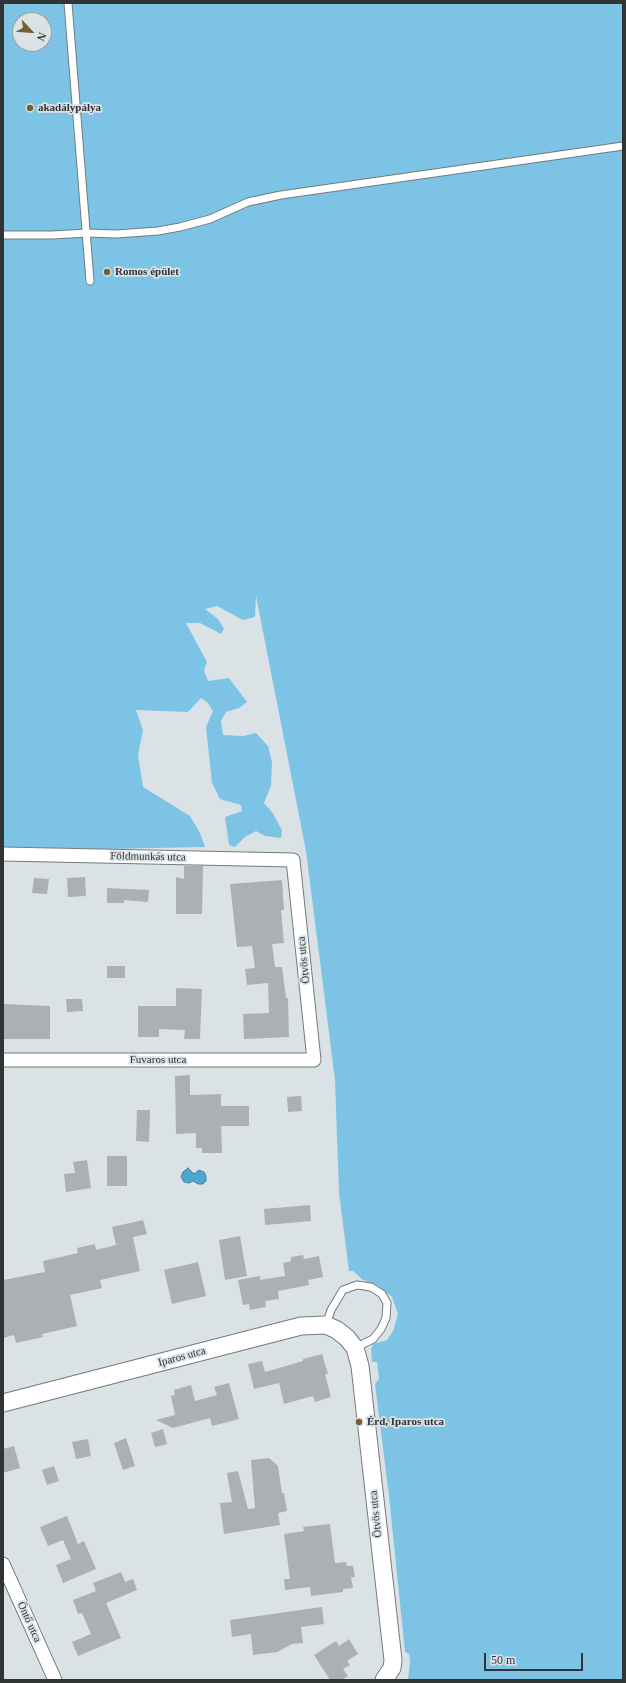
<!DOCTYPE html>
<meta charset="utf-8">
<style>
body{margin:0}
#map{position:relative;width:626px;height:1683px;overflow:hidden;background:#dbe2e6;font-family:Georgia,serif}
canvas{display:block}
.frame{position:absolute;inset:0;border:4px solid #313435;pointer-events:none}
.north{position:absolute;left:12px;top:12px;width:40px;height:40px;box-sizing:border-box;background:#dbe2e6;border:1px solid #979c9f;border-radius:50%;rotate:116deg;font-size:11px;font-weight:700;line-height:16px;text-align:center;color:#313435}
.north::after{content:'';display:block;margin:auto;width:14px;height:18px;background:#766030;clip-path:polygon(50% 0,100% 100%,50% 72%,0 100%)}
.scale{position:absolute;left:484px;top:1653px;width:99px;height:18px;box-sizing:border-box;border:2px solid #313435;border-top:0;padding-left:5px;font-size:12px;line-height:14px;white-space:nowrap;color:#313435;-webkit-text-stroke:3px #dbe2e6;paint-order:stroke}
</style>
<div id="map">
<canvas width="626" height="1683"></canvas>
<div class="frame"></div>
<div class="north">N</div>
<div class="scale">50 m</div>
</div>
<script>
const g = document.querySelector('canvas').getContext('2d');
g.lineJoin = 'round';
function paint(path, color) { g.fillStyle = color; g.fill(path, 'evenodd'); }
const shape = rows => new Path2D(rows.map(r => 'M' + r).join(''));
function trace(path, color, width, dash) { g.strokeStyle = color; g.lineWidth = width; g.lineCap = dash ? 'butt' : 'round'; g.setLineDash(dash || []); g.stroke(path); }
function write(font, color, halo, rows, align = 'center') {
  g.font = font + ' Georgia,serif'; g.lineWidth = 3.5; g.setLineDash([]); g.textBaseline = 'middle'; g.strokeStyle = halo; g.fillStyle = color; for (const [text, x, y, turn = 0] of rows) {
    g.save(); g.translate(x, y); g.rotate((+turn || 0) * Math.PI / 180); g.textAlign = isNaN(turn) ? turn : align; if (halo) g.strokeText(text, 0, 0); g.fillText(text, 0, 0); g.restore();
  }
}
const green = shape([
 [3,3,223,3,223,11,223,3,623,3,623,1680,408,1680,410,1661,409,1654,405,1652,389,1496,375,1384,379,1379,377,1362,372,1362,371,1349,373,1344,387,1340,393,1331,398,1314,392,1297,377,1285,363,1280,353,1271,349,1271,339,1193,335,1080,306,851,256,596,255,617,243,620,217,606,205,609,218,619,224,629,221,634,200,623,186,623,207,662,204,670,208,681,229,678,247,702,239,708,226,712,221,721,223,735,243,736,256,733,268,746,272,762,271,786,264,803,272,812,282,830,281,838,265,836,256,831,245,837,235,847,229,845,225,817,242,811,241,805,220,799,212,783,206,727,213,711,207,702,201,698,188,712,136,710,143,730,138,755,143,787,190,816,200,833,205,847,104,849,3,847],
 [20,20,44,20,44,44,20,44]
]);
const water = shape([
 [188,1168,194,1174,199,1170,204,1172,206,1176,206,1181,203,1184,198,1184,193,1181,189,1183,184,1182,181,1177,183,1172,188,1168]
]);
const building = shape([
 [184,866,203,866,202,914,176,914,176,877,184,879],
 [85,877,86,896,68,897,67,878],
 [34,878,49,879,47,894,32,893],
 [282,880,284,910,281,910,284,943,272,944,275,967,282,967,286,998,288,998,289,1037,244,1039,243,1014,269,1013,268,983,247,985,245,969,255,968,252,946,237,947,230,884],
 [107,888,149,890,148,902,124,900,124,903,107,903],
 [107,966,125,966,125,978,107,978],
 [176,988,202,989,200,1039,184,1039,185,1030,159,1029,159,1037,138,1037,138,1006,176,1006],
 [66,999,82,999,83,1011,67,1012],
 [3,1004,50,1006,50,1039,3,1039],
 [190,1075,190,1095,221,1094,221,1106,249,1106,249,1126,221,1126,222,1153,202,1153,202,1148,196,1148,196,1133,176,1134,175,1076],
 [301,1096,302,1111,288,1112,287,1097],
 [137,1110,150,1110,149,1142,136,1141],
 [107,1156,127,1156,127,1186,107,1186],
 [87,1160,91,1188,66,1192,64,1174,75,1173,73,1162],
 [310,1205,311,1221,265,1225,264,1209],
 [143,1220,147,1234,133,1237,140,1271,100,1280,102,1288,70,1295,77,1326,42,1334,43,1337,16,1343,14,1335,3,1338,3,1280,45,1272,43,1261,78,1253,77,1248,95,1244,96,1250,116,1245,112,1227],
 [240,1236,247,1276,225,1280,219,1240],
 [303,1255,304,1259,319,1256,323,1277,308,1280,309,1285,278,1291,279,1299,265,1301,266,1307,250,1310,249,1304,243,1305,238,1280,260,1276,260,1280,285,1276,283,1263,291,1261,291,1257],
 [198,1262,206,1296,172,1304,164,1270],
 [322,1354,328,1374,325,1374,331,1397,315,1402,313,1396,284,1404,279,1383,254,1389,248,1364,262,1361,265,1372,303,1361,303,1359],
 [229,1383,239,1419,212,1426,210,1418,173,1428,156,1420,175,1415,171,1396,175,1395,174,1390,191,1385,195,1401,217,1395,214,1387],
 [163,1429,167,1444,155,1447,151,1433],
 [126,1438,135,1466,123,1470,114,1443],
 [88,1439,91,1456,76,1459,72,1442],
 [14,1446,20,1468,3,1473,3,1449],
 [269,1458,278,1466,282,1493,284,1493,287,1511,278,1513,280,1525,224,1534,220,1503,232,1502,227,1473,238,1471,248,1509,255,1508,251,1460],
 [54,1466,59,1481,47,1485,42,1470],
 [67,1516,78,1544,84,1541,96,1569,63,1583,56,1565,71,1559,63,1540,48,1546,40,1527],
 [330,1524,335,1563,346,1562,347,1566,353,1566,355,1577,351,1577,353,1588,343,1589,343,1592,311,1596,310,1587,285,1590,284,1579,290,1579,284,1534,304,1531,303,1527],
 [121,1572,125,1582,133,1579,137,1590,106,1603,121,1638,78,1656,72,1642,91,1634,82,1613,78,1614,73,1600,96,1591,93,1583],
 [322,1607,324,1624,301,1627,303,1643,292,1644,277,1652,253,1655,251,1634,232,1637,230,1620],
 [349,1639,358,1654,347,1661,350,1665,343,1669,348,1676,341,1680,330,1680,314,1655,336,1641,339,1646]
]);
const service = shape([
 [68,3,90,281],
 [3,235,52,235,87,233,116,234,158,231,180,227,210,219,248,202,281,195,623,146],
 [326,1325,331,1310,343,1290,357,1285,371,1287,382,1294,387,1303,386,1318,381,1329,373,1339,355,1348]
]);
const minor = shape([
 [3,854,293,860,314,1060,3,1060],
 [3,1564,55,1680]
]);
const tertiary = shape([
 [3,1403,301,1326,326,1325,337,1330,347,1338,355,1348,360,1366,393,1660,392,1668,384,1680]
]);
const markers = [
 [30,108,4,"#766030"],
 [107,272,4,"#766030"],
 [359,1422,4,"#766030"]
];
const poiNames = [
 ["akadálypálya",38,108],
 ["Romos épület",115,272],
 ["Érd, Iparos utca",367,1422]
];
const streetNames = [
 ["Földmunkás utca",148,857,1],
 ["Ötvös utca",304,960,-96],
 ["Fuvaros utca",158,1060],
 ["Iparos utca",182,1357,-15],
 ["Ötvös utca",376,1514,-96],
 ["Öntő utca",29,1622,66]
];
paint(green, '#7dc3e6');
paint(water, '#51a6ce');
trace(water, '#4784a0', 1);
paint(building, '#aab0b4');
trace(service, '#737a7d', 9);
trace(minor, '#737a7d', 15);
trace(tertiary, '#737a7d', 19);
trace(service, '#fff', 7);
trace(minor, '#fff', 13);
trace(tertiary, '#fff', 17);
for (const [x, y, r, color] of markers) { const dot = new Path2D(); dot.arc(x, y, r, 0, 2 * Math.PI); g.fillStyle = color; g.fill(dot); trace(dot, '#dbe2e6', 1.5); }
write('bold 11px', '#313435', '#dbe2e6', poiNames, 'left');
write('11px', '#313435', '#dbe2e6', streetNames);
</script>
